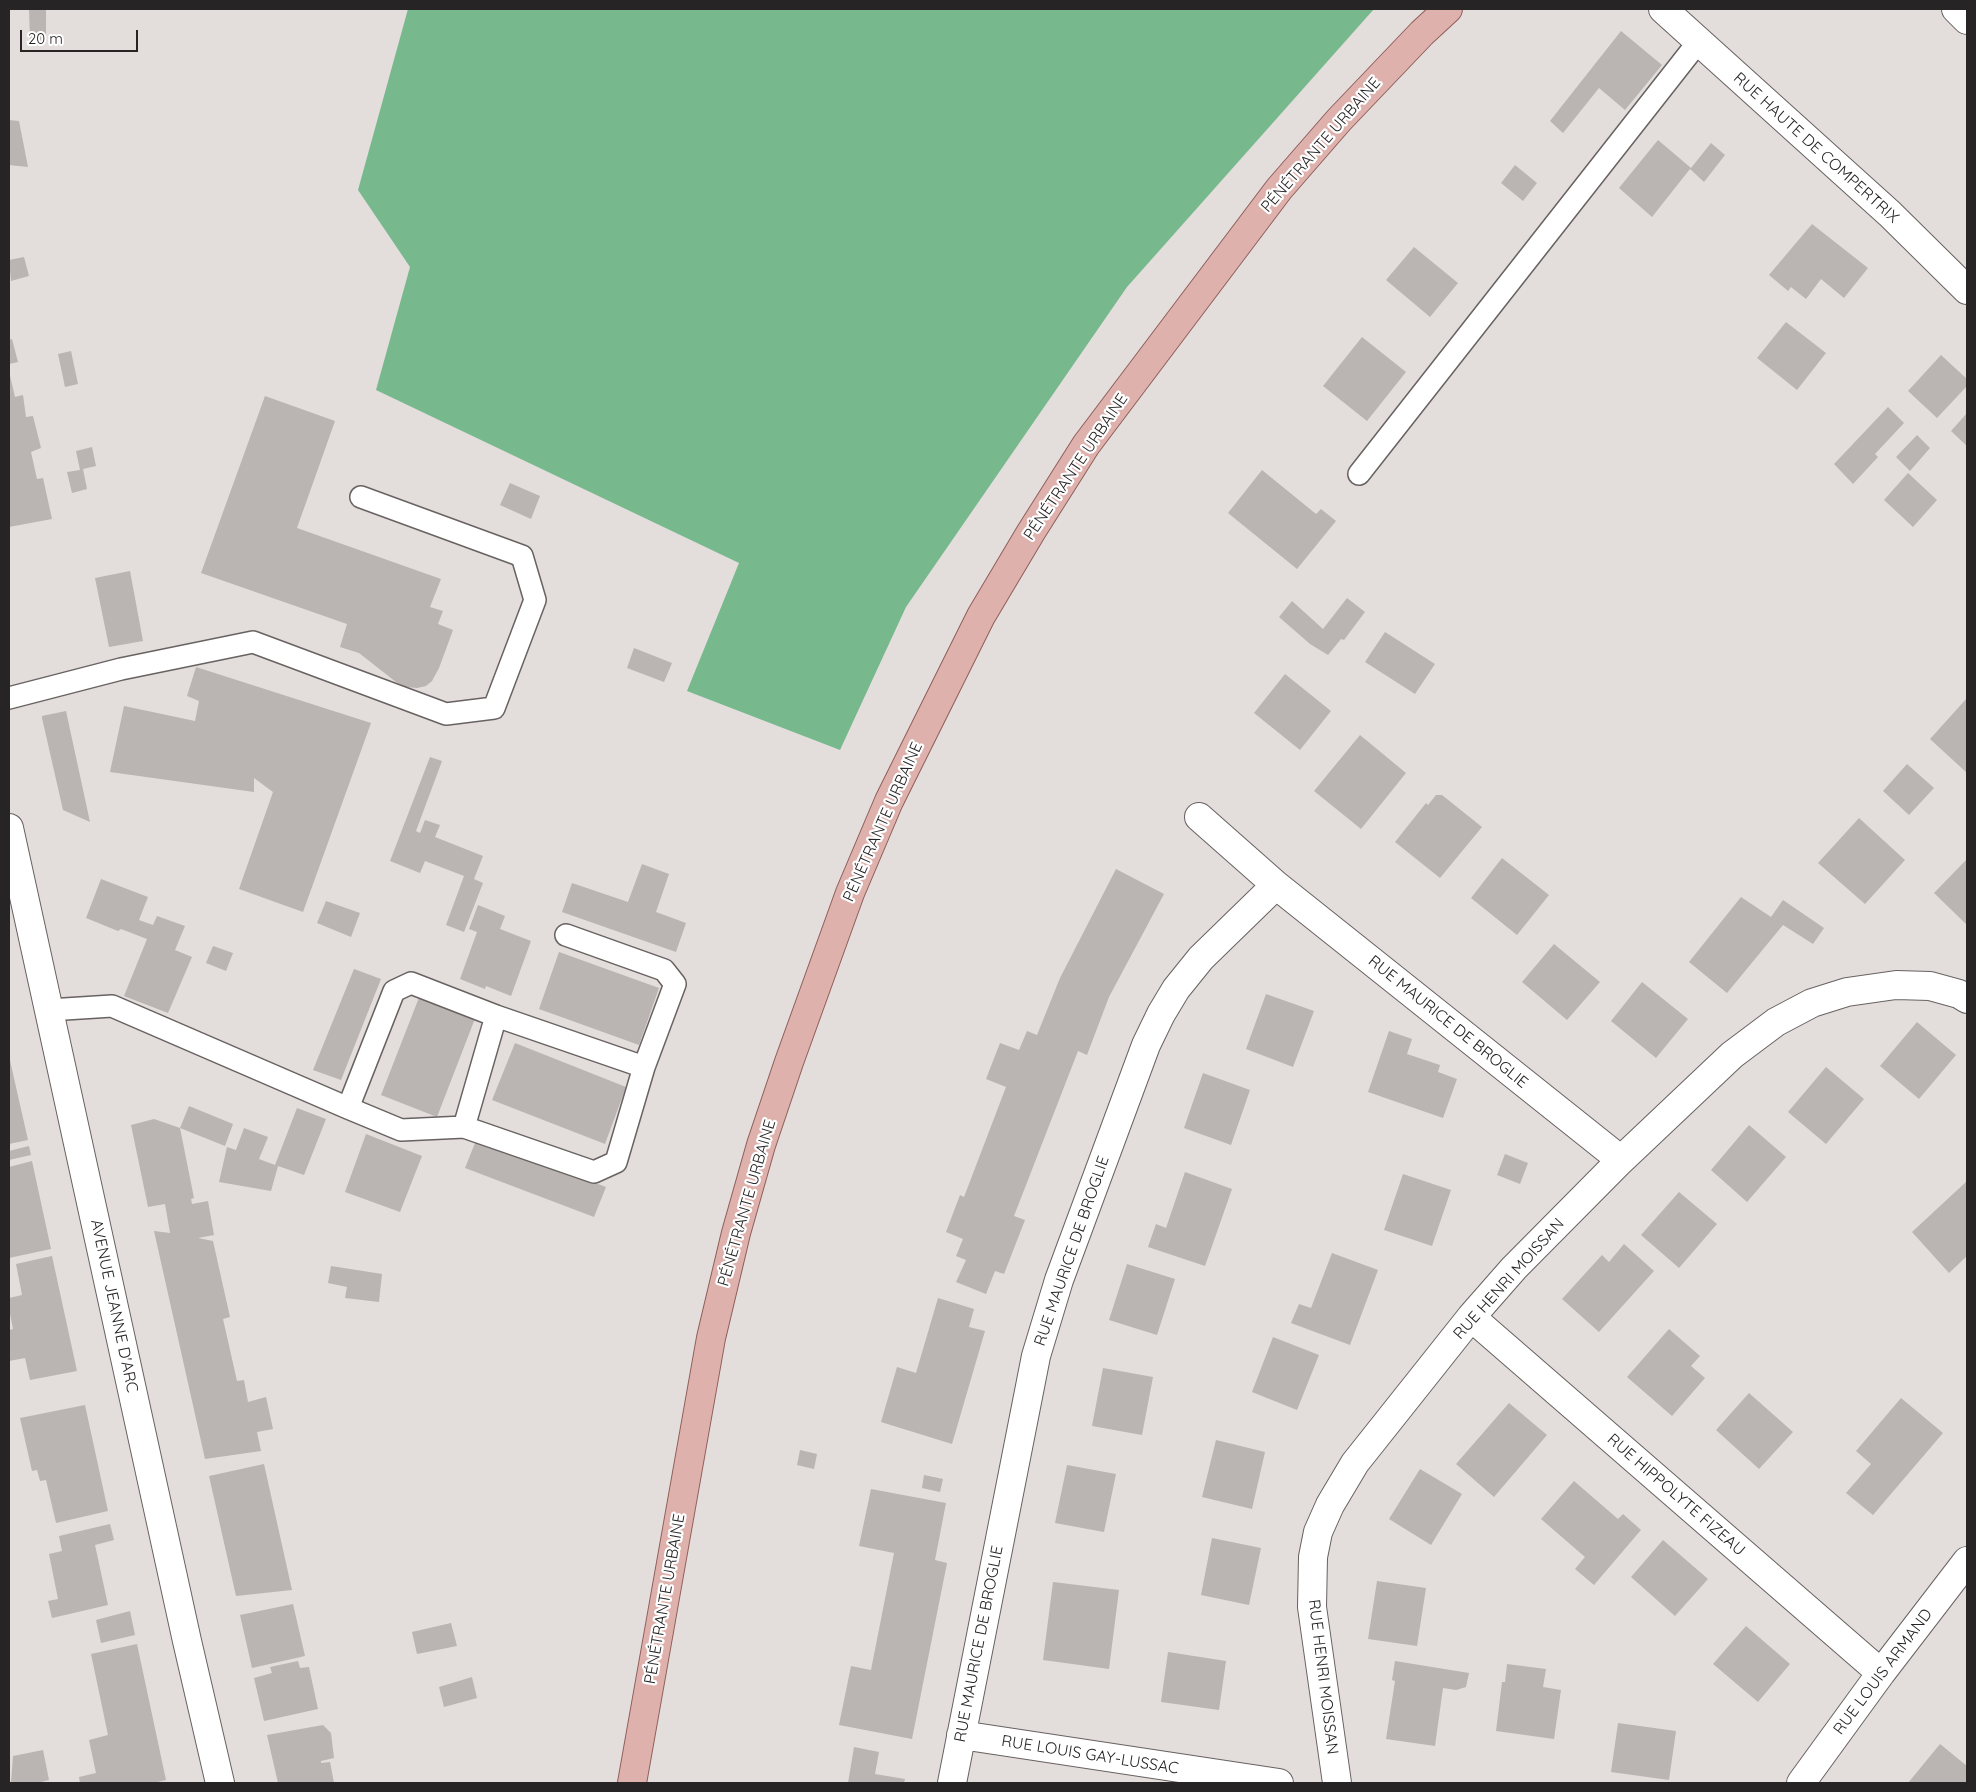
<!DOCTYPE html>
<meta charset="utf-8">
<style>
body{margin:0}
#map{position:relative;width:1976px;height:1792px;overflow:hidden;background:#e3dddc;font-family:Quicksand,sans-serif}
canvas{display:block}
.frame{position:absolute;inset:0;border:10px solid #262424;pointer-events:none}
.scale{position:absolute;left:20px;top:30px;width:118px;height:22px;box-sizing:border-box;border:2px solid #262424;border-top:0;padding-left:6px;font-size:15px;line-height:18px;white-space:nowrap;color:#262424;-webkit-text-stroke:4px #fff;paint-order:stroke}
</style>
<div id="map">
<canvas width="1976" height="1792"></canvas>
<div class="frame"></div>
<div class="scale">20 m</div>
</div>
<script>
const g = document.querySelector('canvas').getContext('2d');
g.lineJoin = 'round';
function paint(path, color) { g.fillStyle = color; g.fill(path, 'evenodd'); }
const shape = rows => new Path2D(rows.map(r => 'M' + r).join(''));
function trace(path, color, width, dash) { g.strokeStyle = color; g.lineWidth = width; g.lineCap = dash ? 'butt' : 'round'; g.setLineDash(dash || []); g.stroke(path); }
function write(font, color, halo, rows, align = 'center') {
  g.font = font + ' Quicksand,sans-serif'; g.lineWidth = 4.5; g.setLineDash([]); g.textBaseline = 'middle'; g.strokeStyle = halo; g.fillStyle = color; for (const [text, x, y, turn = 0] of rows) {
    g.save(); g.translate(x, y); g.rotate((+turn || 0) * Math.PI / 180); g.textAlign = isNaN(turn) ? turn : align; if (halo) g.strokeText(text, 0, 0); g.fillText(text, 0, 0); g.restore();
  }
}
const forest = shape([
 [408,9,1374,9,1127,287,906,607,840,750,687,691,739,563,376,390,410,267,358,190]
]);
const building = shape([
 [29,9,46,9,46,41,30,40],
 [1621,31,1662,65,1625,110,1599,88,1563,133,1550,121],
 [9,120,19,121,28,167,9,165],
 [1658,140,1691,168,1711,143,1725,155,1704,182,1690,169,1652,217,1619,188],
 [1515,165,1537,183,1523,201,1501,183],
 [1812,224,1868,268,1844,298,1821,279,1806,299,1791,287,1788,291,1769,275],
 [1414,247,1458,283,1430,317,1386,280],
 [24,257,29,276,11,281,9,260],
 [1786,322,1826,353,1797,390,1757,358],
 [1362,337,1406,372,1367,421,1323,386],
 [12,339,18,362,9,364,9,340],
 [71,351,78,384,65,387,58,354],
 [1941,355,1967,379,1967,386,1937,418,1908,391],
 [9,371,15,397,23,395,26,417,33,416,41,448,31,452,37,479,43,478,52,519,9,527],
 [265,396,335,421,297,528,441,579,430,607,443,611,438,624,453,630,439,668,432,681,426,686,417,688,405,687,396,682,359,653,340,647,347,624,201,573],
 [1888,407,1904,423,1875,454,1878,457,1853,484,1834,464],
 [1967,413,1967,446,1951,431],
 [1917,435,1930,448,1910,471,1896,457],
 [92,447,96,466,83,469,87,489,72,493,67,472,80,470,76,451],
 [1262,470,1316,514,1321,509,1336,521,1297,569,1228,513],
 [1908,473,1937,500,1913,527,1884,500],
 [510,483,540,496,531,519,500,505],
 [130,571,143,641,109,647,95,578],
 [1347,598,1365,612,1344,640,1341,639,1328,655,1310,644,1279,617,1292,601,1323,629],
 [1385,632,1435,664,1415,694,1365,662],
 [634,648,672,663,664,682,627,668],
 [196,667,371,723,303,912,239,889,273,792,254,778,254,792,110,772,124,706,195,721,199,701,187,696],
 [1285,674,1331,711,1300,750,1254,713],
 [1967,698,1967,773,1930,739],
 [66,711,90,822,63,810,42,718,42,716],
 [1360,735,1406,773,1361,829,1314,791],
 [430,757,442,761,416,831,420,833,425,820,440,825,435,837,483,856,474,879,483,883,464,932,446,925,464,876,425,861,420,873,390,861],
 [1907,764,1934,788,1909,815,1883,791],
 [1436,795,1442,795,1482,827,1440,878,1395,842,1426,803,1428,805],
 [1859,818,1905,860,1865,904,1818,863],
 [1502,858,1549,895,1517,935,1471,898],
 [1967,859,1967,925,1934,893],
 [642,864,669,874,656,912,686,923,676,952,562,912,572,883,628,902],
 [1116,869,1164,894,1109,997,1087,1055,1078,1051,1014,1216,1025,1220,1004,1274,995,1271,986,1294,956,1282,966,1260,956,1256,963,1239,946,1232,960,1195,964,1197,1006,1087,986,1079,1000,1043,1019,1050,1027,1031,1037,1035,1060,978],
 [101,879,148,897,139,920,153,925,157,916,185,926,175,950,192,957,168,1013,124,996,147,939,121,929,118,931,86,918],
 [1741,897,1771,917,1783,900,1824,928,1813,944,1783,925,1727,993,1689,962],
 [326,901,360,913,351,937,317,923],
 [478,905,505,916,500,929,531,941,511,996,486,986,485,989,460,979,477,932,469,929],
 [1554,944,1600,982,1567,1020,1522,982],
 [213,946,233,953,226,971,206,963],
 [559,952,659,988,639,1045,539,1009],
 [354,969,381,979,341,1080,313,1070],
 [1642,982,1688,1019,1656,1058,1611,1021],
 [1266,994,1314,1011,1293,1067,1246,1049],
 [420,995,476,1016,437,1117,381,1095],
 [1917,1022,1956,1055,1919,1099,1880,1066],
 [1389,1031,1412,1039,1407,1054,1440,1065,1438,1072,1457,1079,1443,1118,1368,1092],
 [515,1043,626,1087,605,1144,492,1100],
 [9,1056,28,1140,9,1144],
 [1826,1067,1864,1099,1826,1144,1788,1112],
 [1203,1073,1250,1090,1231,1145,1184,1128],
 [189,1106,233,1124,225,1146,180,1128,194,1198,191,1199,192,1204,208,1201,214,1235,198,1238,213,1241,230,1317,223,1319,237,1381,244,1380,248,1402,266,1397,273,1429,257,1432,261,1451,205,1459,154,1231,170,1233,165,1204,148,1207,131,1125,154,1119,180,1128],
 [297,1108,326,1119,304,1175,278,1166,271,1191,219,1182,227,1147,236,1150,244,1128,268,1137,259,1159,275,1165],
 [1749,1125,1786,1157,1747,1202,1711,1170],
 [366,1134,422,1156,400,1212,345,1192],
 [477,1138,606,1187,594,1217,465,1168],
 [29,1146,31,1155,9,1160,9,1151],
 [1505,1154,1528,1163,1520,1184,1497,1175],
 [32,1161,51,1249,9,1258,9,1167],
 [1185,1172,1232,1189,1205,1266,1148,1247,1156,1224,1166,1228],
 [1403,1174,1451,1190,1432,1246,1384,1230],
 [1967,1181,1967,1256,1949,1273,1912,1232],
 [1679,1192,1717,1224,1679,1268,1641,1235],
 [1624,1244,1654,1271,1599,1332,1562,1299,1602,1255,1609,1262],
 [1332,1253,1378,1270,1350,1345,1291,1323,1299,1304,1311,1308],
 [52,1256,77,1371,30,1380,25,1358,9,1361,9,1330,13,1329,9,1309,9,1298,22,1295,16,1264],
 [1127,1264,1175,1279,1157,1335,1109,1320],
 [331,1266,382,1274,379,1302,345,1298,347,1287,328,1283],
 [938,1298,974,1309,969,1327,985,1331,952,1444,881,1422,897,1367,916,1373],
 [1669,1329,1700,1356,1691,1366,1705,1378,1672,1416,1627,1377],
 [1273,1337,1319,1355,1297,1410,1252,1392],
 [1103,1368,1153,1377,1142,1435,1092,1426],
 [1749,1393,1793,1432,1759,1469,1716,1430],
 [1901,1398,1943,1433,1873,1515,1846,1493,1871,1464,1856,1451],
 [1509,1403,1547,1435,1494,1497,1456,1464],
 [85,1405,108,1511,56,1523,46,1480,40,1481,37,1470,32,1471,20,1418],
 [1216,1440,1265,1452,1252,1509,1202,1497],
 [800,1450,817,1454,814,1469,797,1465],
 [264,1464,292,1590,236,1596,209,1476],
 [1067,1465,1116,1474,1104,1532,1055,1523],
 [1420,1469,1462,1494,1431,1545,1389,1519],
 [924,1475,943,1479,940,1492,922,1488],
 [1574,1481,1618,1519,1623,1514,1641,1530,1594,1585,1575,1569,1585,1557,1541,1519],
 [871,1489,946,1503,935,1560,947,1563,912,1739,839,1725,851,1666,871,1670,894,1553,859,1546],
 [110,1524,114,1540,95,1545,108,1605,52,1618,48,1601,58,1599,49,1554,62,1551,59,1536],
 [1212,1538,1261,1548,1249,1605,1201,1595],
 [1663,1540,1708,1579,1675,1616,1631,1577],
 [1377,1581,1426,1588,1417,1646,1368,1639],
 [1053,1582,1119,1590,1109,1669,1043,1660],
 [293,1604,305,1656,252,1668,240,1615],
 [130,1611,135,1635,101,1643,96,1620],
 [451,1623,457,1646,417,1654,412,1632],
 [1746,1626,1790,1664,1758,1702,1713,1664],
 [137,1644,166,1780,153,1783,80,1783,79,1777,96,1773,89,1740,108,1735,91,1654],
 [1168,1652,1226,1661,1219,1710,1161,1702],
 [298,1661,300,1668,309,1667,318,1709,264,1721,254,1678,272,1673,270,1667],
 [1395,1661,1469,1673,1466,1687,1456,1690,1443,1688,1435,1746,1386,1739,1395,1681,1392,1680],
 [1507,1664,1546,1669,1543,1687,1561,1690,1554,1739,1496,1731,1502,1682,1505,1682],
 [472,1677,477,1698,444,1707,439,1687],
 [1618,1723,1676,1731,1669,1780,1611,1772],
 [323,1725,331,1733,334,1758,321,1761,321,1763,330,1762,334,1783,278,1783,267,1735],
 [1940,1744,1967,1766,1967,1783,1908,1783],
 [854,1747,879,1752,875,1774,905,1779,904,1783,848,1783],
 [43,1750,49,1780,37,1783,11,1783,13,1756]
]);
const service = shape([
 [1359,474,1699,41],
 [9,698,121,669,253,642,446,714,494,708,535,600,522,556,361,497],
 [49,1010,112,1006,348,1108,401,1130,464,1127,496,1016,411,983,394,991,348,1108],
 [496,1016,644,1067,675,984,664,970,566,935],
 [464,1127,594,1172,616,1162,644,1067]
]);
const minor = shape([
 [1663,9,1890,214,1967,290],
 [1199,817,1276,885,1621,1160],
 [1471,1317,1881,1673],
 [961,1735,1279,1783],
 [952,1783,1036,1356,1059,1280,1146,1045,1161,1014,1176,989,1201,958,1276,885],
 [1337,1783,1312,1607,1313,1557,1318,1532,1330,1505,1355,1463,1471,1317,1514,1268,1621,1160,1732,1055,1776,1022,1812,1003,1847,992,1896,985,1930,986,1959,994,1967,999],
 [1801,1783,1881,1673,1967,1561]
]);
const secondary = shape([
 [1956,9,1967,20],
 [9,828,187,1641,220,1783]
]);
const primary = shape([
 [632,1783,711,1338,736,1233,761,1145,789,1062,850,893,889,801,981,616,1031,532,1086,445,1279,189,1339,120,1422,33,1448,9]
]);
const streetNames = [
 ["PÉNÉTRANTE URBAINE",1321,145,-49],
 ["RUE HAUTE DE COMPERTRIX",1816,148,42],
 ["PÉNÉTRANTE URBAINE",1076,467,-56],
 ["PÉNÉTRANTE URBAINE",883,822,-66],
 ["RUE MAURICE DE BROGLIE",1448,1022,39],
 ["PÉNÉTRANTE URBAINE",747,1203,-74],
 ["RUE MAURICE DE BROGLIE",1072,1251,-71],
 ["RUE HENRI MOISSAN",1509,1279,-48],
 ["AVENUE JEANNE D'ARC",114,1306,78],
 ["RUE HIPPOLYTE FIZEAU",1676,1495,41],
 ["PÉNÉTRANTE URBAINE",665,1599,-80],
 ["RUE MAURICE DE BROGLIE",979,1644,-79],
 ["RUE LOUIS ARMAND",1883,1672,-53],
 ["RUE HENRI MOISSAN",1323,1677,83],
 ["RUE LOUIS GAY-LUSSAC",1090,1755,9]
];
paint(forest, '#77b98d');
paint(building, '#bab4b3');
trace(service, '#686261', 24);
trace(minor, '#686261', 30);
trace(secondary, '#686261', 30);
trace(primary, '#8f5e59', 30);
trace(service, '#fff', 21);
trace(minor, '#fff', 28);
trace(secondary, '#fff', 28);
trace(primary, '#deb1ad', 28);
write('16px', '#262424', '#fff', streetNames);
</script>
